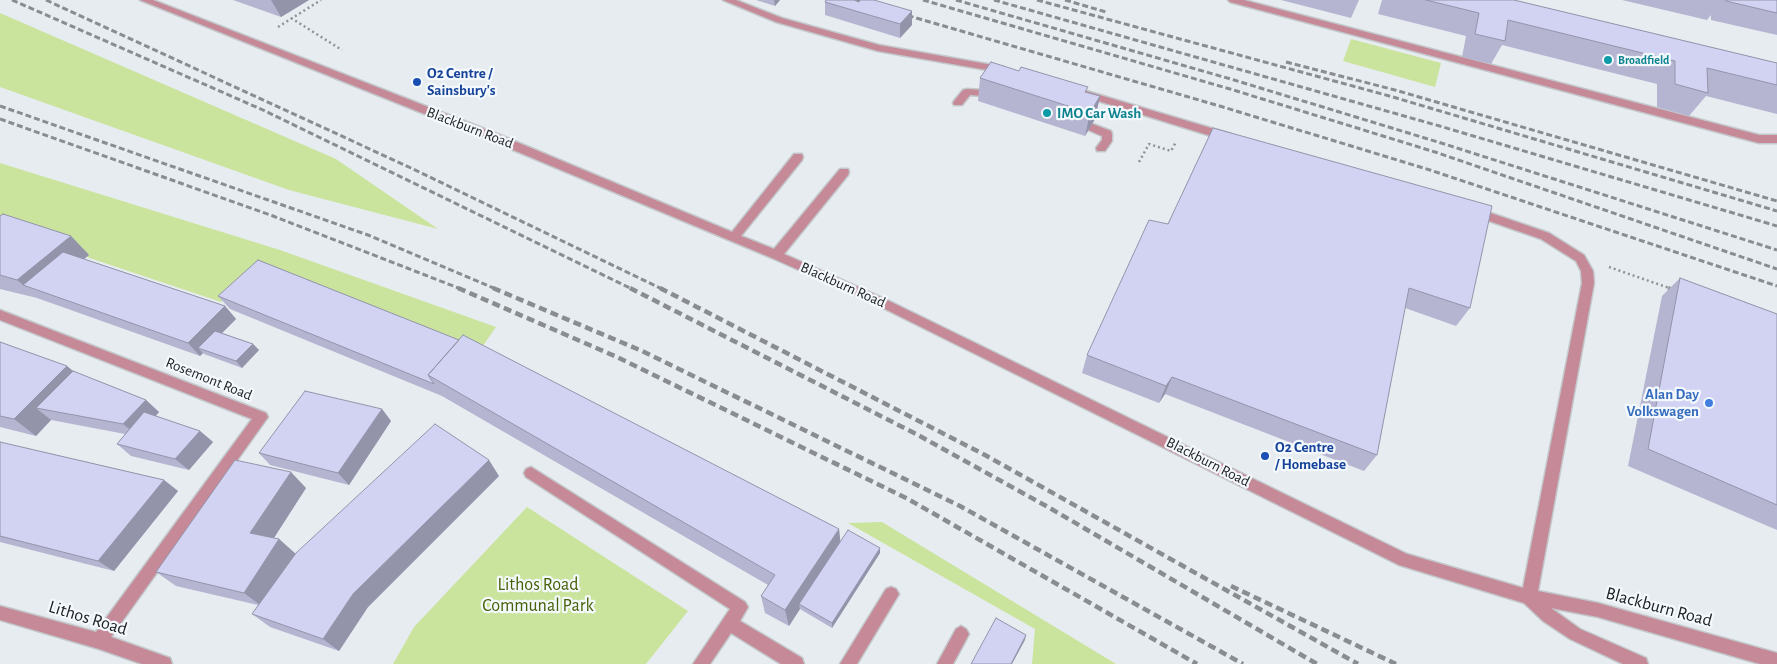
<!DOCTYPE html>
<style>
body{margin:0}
canvas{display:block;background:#e7ecf0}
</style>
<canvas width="1777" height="664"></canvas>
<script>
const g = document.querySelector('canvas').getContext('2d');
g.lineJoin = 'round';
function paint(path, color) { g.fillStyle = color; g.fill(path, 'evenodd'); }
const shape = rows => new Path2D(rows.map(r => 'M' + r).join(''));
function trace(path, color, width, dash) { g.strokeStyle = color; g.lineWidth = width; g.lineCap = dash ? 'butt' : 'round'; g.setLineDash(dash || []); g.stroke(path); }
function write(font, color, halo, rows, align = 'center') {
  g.font = font + ' "Alegreya Sans",sans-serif'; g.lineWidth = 4.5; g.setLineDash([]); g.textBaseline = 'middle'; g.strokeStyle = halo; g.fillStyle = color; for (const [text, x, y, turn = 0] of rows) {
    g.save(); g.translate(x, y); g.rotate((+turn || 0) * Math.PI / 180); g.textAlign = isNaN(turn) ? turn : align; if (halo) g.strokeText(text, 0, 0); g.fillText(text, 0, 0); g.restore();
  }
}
const green = shape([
 [0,13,336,159,438,229,289,190,0,87],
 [1351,39,1441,63,1435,87,1343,61],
 [0,163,280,250,496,327,480,350,265,265,221,302,15,233,0,245],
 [527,507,688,611,646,664,393,664,414,627],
 [882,522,1116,664,1032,664,1035,629,848,523]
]);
const pathFar1 = shape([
 [291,18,342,50],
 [278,27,321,0],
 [1139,162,1149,144,1171,151,1176,142],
 [1609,267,1672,289]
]);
const path = shape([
 [1668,288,1674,290]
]);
const minor = shape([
 [140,0,153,0,495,133,732,232,794,154,802,154,803,157,802,160,741,236,774,249,840,169,848,169,849,172,848,175,784,254,885,299,1407,554,1523,588,1582,283,1581,271,1576,261,1541,239,1469,214,1467,211,1473,207,1549,233,1584,255,1593,271,1594,283,1538,591,1598,603,1777,653,1777,664,1760,664,1598,617,1551,608,1580,629,1646,658,1648,664,1623,664,1570,639,1543,621,1524,603,1399,565,877,305,772,258,487,139,140,0],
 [723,0,736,0,782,18,879,45,1004,67,1009,70,1004,73,878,51,776,22,723,0],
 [1228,0,1244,0,1759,135,1777,135,1777,143,1759,143,1230,2,1228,0],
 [967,89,983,90,988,93,983,96,970,95,962,105,954,105,953,103,954,101,963,90,967,89],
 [1083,90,1231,134,1232,137,1227,141,1079,95,1079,91,1083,90],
 [1090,123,1111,131,1112,134,1112,141,1105,151,1097,151,1096,148,1102,140,1102,136,1086,129,1085,127,1086,125,1090,123],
 [0,310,266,413,268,417,111,637,170,658,172,664,142,664,99,649,0,620,0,606,96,632,252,419,0,320,0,310],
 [531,467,745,602,748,607,740,621,802,658,804,664,781,664,731,633,710,664,693,664,730,609,526,477,524,473,526,469,531,467],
 [891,587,896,589,899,594,857,664,840,664,886,589,891,587],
 [961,626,966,629,969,634,953,664,937,664,956,629,961,626]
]);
const railFar1 = shape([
 [12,0,263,110,632,289],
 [46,0,411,168,662,289],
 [854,0,872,5],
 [923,0,1230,89,1435,152,1777,269],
 [956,0,1234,80,1438,142,1777,250],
 [994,0,1443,127,1777,226],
 [1037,0,1393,97,1777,211],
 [1065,0,1106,12],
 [899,13,1223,107,1430,170,1777,286],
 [1286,62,1395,90,1777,201],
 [0,106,368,235,496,289],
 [0,119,273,216,461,289]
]);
const rail = shape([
 [458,288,617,357,908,499,1197,664],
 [493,288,642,351,960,506,1243,664],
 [630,288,918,435,1048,507,1317,664],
 [660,288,985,455,1358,664],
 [1231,586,1396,664]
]);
const wall = shape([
 [233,0,309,0,281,17],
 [756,0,780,0,775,6],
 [1281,0,1359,0,1351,18],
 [1382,0,1514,0,1777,63,1777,114,1706,96,1689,116,1657,107,1657,84,1502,45,1491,64,1462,57,1466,36,1378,14],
 [1622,0,1777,0,1777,35,1711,20,1711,15,1707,20],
 [825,2,859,2,912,11,912,25,900,38,825,15],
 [1019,71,1100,96,1095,119,1085,136,978,101,980,78],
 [1213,128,1470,308,1456,326,1405,308,1377,455,1364,471,1165,394,1159,403,1082,373,1087,355,1168,224],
 [0,216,71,236,89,255,84,259,225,306,236,319,222,333,253,344,259,350,242,368,204,354,203,353,200,356,37,298,0,289],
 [1680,278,1777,314,1777,530,1628,466,1662,296],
 [218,296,839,529,840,541,880,553,832,628,800,609,789,626,765,613,761,596,768,585,442,396,230,309],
 [0,342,67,366,73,371,146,400,159,412,156,416,200,431,213,442,189,470,131,456,117,444,125,434,51,420,36,436,0,427],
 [382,409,391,421,349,485,270,465,259,453],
 [0,442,164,480,178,491,114,571,0,542],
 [499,476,368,607,339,651,270,627,252,614,258,605,176,586,156,572,306,488,274,538,279,539,295,554]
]);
const shadedWall = shape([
 [271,0,309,0,281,17],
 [774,0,780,0,775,6],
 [912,11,912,25,900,38,900,24],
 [1100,96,1095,119,1085,136,1090,113],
 [71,236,89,255,44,292,23,285,17,280],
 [225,306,236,319,205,350,198,348,203,353,200,356,188,343],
 [253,344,259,350,242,368,236,361],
 [67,366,87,383,36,408,51,420,36,436,14,419],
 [1172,377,1165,394,1159,403,1166,386],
 [146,400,159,412,138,436,123,424],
 [382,409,391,421,349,485,338,473],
 [200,431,213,442,189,470,175,459],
 [489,460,499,476,368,607,339,651,323,639,353,594],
 [291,472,306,488,268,547,250,533],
 [164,480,178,491,114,571,98,561],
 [839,529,841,547,799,604,800,609,789,626,785,610],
 [279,539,296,554,263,607,244,593],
 [880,548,880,553,832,628,832,623],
 [1026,635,1025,640,1012,664,1011,664]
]);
const building = shape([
 [826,0,854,0,859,2,860,0,874,0,912,11,900,24,825,2,826,0],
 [1426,0,1514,0,1777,63,1777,85,1707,68,1708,93,1675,84,1675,61,1508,20,1505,41,1475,34,1479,13,1426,0],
 [1726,0,1777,0,1777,13,1726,1,1726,0],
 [991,62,1019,71,1021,67,1088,87,1085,92,1100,96,1090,113,980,78,991,62],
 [1213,128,1492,206,1470,308,1409,288,1377,455,1172,377,1166,386,1087,355,1149,220,1168,224,1213,128],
 [3,214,71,236,17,280,0,275,0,216,3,214],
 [63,252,225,306,188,343,23,285,63,252],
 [258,260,459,340,428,375,434,384,218,296,258,260],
 [1680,278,1777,314,1777,505,1648,449,1680,278],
 [215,331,253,344,236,361,198,348,215,331],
 [463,335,839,529,785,610,761,596,775,575,428,375,463,335],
 [0,342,67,366,14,419,0,416,0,342],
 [73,371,146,400,123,424,36,408,73,371],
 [305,391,382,409,338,473,259,453,305,391],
 [144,412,200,431,175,459,117,444,144,412],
 [435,424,489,460,353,594,323,639,252,614,296,553,435,424],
 [0,442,164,480,98,561,0,536,0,442],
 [235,460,291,472,250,533,279,539,244,593,156,572,235,460],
 [848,530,880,548,832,623,799,604,848,530],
 [996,618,1026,635,1011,664,971,664,996,618]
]);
const markers = [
 [1608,60,5,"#0f9aa8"],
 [417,82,5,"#1a4fb4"],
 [1047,113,5,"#0f9aa8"],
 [1709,403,5,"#3f7fe0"],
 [1265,456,5,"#1a4fb4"]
];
const farCulturenames = [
 ["Broadfield",1618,60]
];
const transitNames = [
 ["O2 Centre /",427,73],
 ["Sainsbury's",427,90],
 ["O2 Centre",1275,447],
 ["/ Homebase",1275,464]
];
const cultureNames = [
 ["IMO Car Wash",1057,113]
];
const streetNames = [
 ["Blackburn Road",470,128,21],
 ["Blackburn Road",843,285,24],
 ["Rosemont Road",209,379,22],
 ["Blackburn Road",1208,462,27]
];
const shopNames = [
 ["Alan Day",1699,394],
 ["Volkswagen",1699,411]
];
const nearParknames = [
 ["Lithos Road",538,585],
 ["Communal Park",538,606]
];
const nearStreetnames = [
 ["Blackburn Road",1659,607,15],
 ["Lithos Road",88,618,17]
];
paint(green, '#cae49e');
trace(minor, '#c3c8cb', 3);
trace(pathFar1, '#8f9396', 2.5, [2, 3]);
trace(path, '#8f9396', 4, [2.5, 4.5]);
paint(minor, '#c58998');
trace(railFar1, '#8a8d90', 3, [6, 3]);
trace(rail, '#8a8d90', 4.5, [8, 4.5]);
paint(wall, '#b5b5d1');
paint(shadedWall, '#9394aa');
paint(building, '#d2d3f3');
trace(building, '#9394aa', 1);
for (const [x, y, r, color] of markers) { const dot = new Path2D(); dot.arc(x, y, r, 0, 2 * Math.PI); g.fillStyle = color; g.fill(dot); trace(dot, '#f4f9fd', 2); }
write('bold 12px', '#0d838f', '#f4f9fd', farCulturenames, 'left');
write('bold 15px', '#164399', '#f4f9fd', transitNames, 'left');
write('bold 15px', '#0d838f', '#f4f9fd', cultureNames, 'left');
write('15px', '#212325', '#f4f9fd', streetNames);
write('bold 15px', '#366cbe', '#f4f9fd', shopNames, 'right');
write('18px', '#486005', '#f4f9fd', nearParknames);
write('18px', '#212325', '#f4f9fd', nearStreetnames);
</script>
